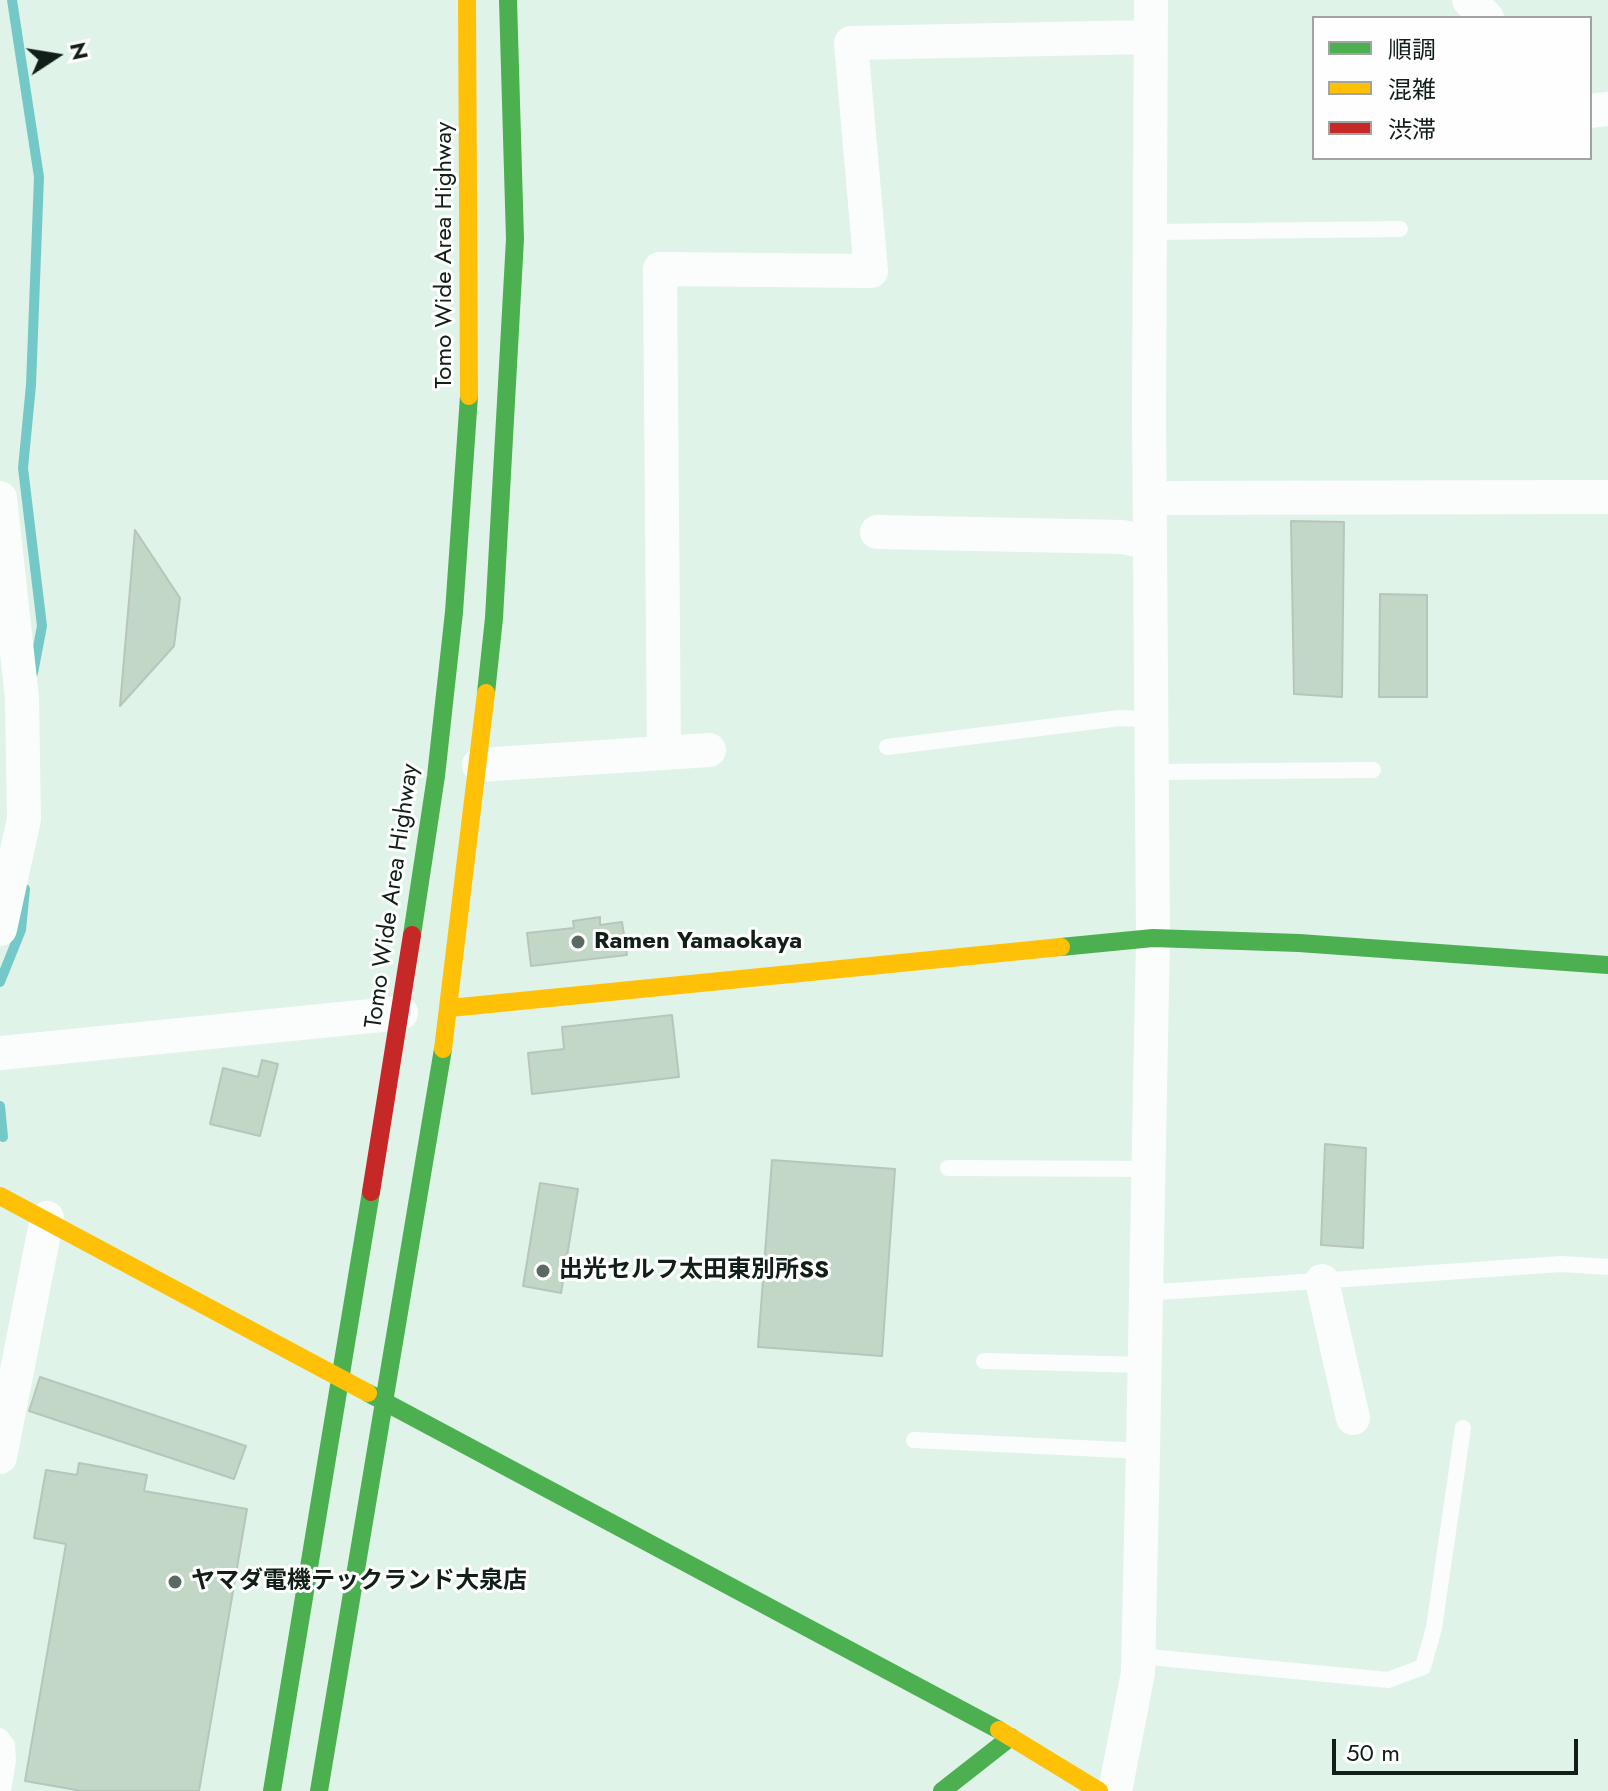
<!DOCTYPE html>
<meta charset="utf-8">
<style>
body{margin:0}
#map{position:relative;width:1608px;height:1791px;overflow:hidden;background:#e0f3e8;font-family:Jost,"Noto Sans JP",sans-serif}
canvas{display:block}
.legend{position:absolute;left:1312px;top:16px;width:280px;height:144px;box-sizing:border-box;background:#fefefe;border:2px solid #a0a5a2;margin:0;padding:10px 14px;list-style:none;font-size:24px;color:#121f18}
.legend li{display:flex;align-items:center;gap:16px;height:40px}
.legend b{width:40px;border:2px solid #a0a5a2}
.north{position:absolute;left:16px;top:16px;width:80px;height:80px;-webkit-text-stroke:6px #fefefe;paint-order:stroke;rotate:78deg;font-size:22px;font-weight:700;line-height:32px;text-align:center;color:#121f18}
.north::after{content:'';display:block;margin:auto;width:28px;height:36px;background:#121f18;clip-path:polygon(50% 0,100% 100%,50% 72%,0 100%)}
.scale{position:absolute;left:1332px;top:1739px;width:246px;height:36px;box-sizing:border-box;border:4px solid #121f18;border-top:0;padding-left:10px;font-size:24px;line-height:28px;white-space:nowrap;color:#121f18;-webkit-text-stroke:6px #fefefe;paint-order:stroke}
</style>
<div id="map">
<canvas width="1608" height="1791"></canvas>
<ul class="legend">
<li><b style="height:10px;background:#4caf50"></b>順調</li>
<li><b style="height:10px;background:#ffc107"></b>混雑</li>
<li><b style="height:10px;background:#c62828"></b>渋滞</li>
</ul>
<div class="north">N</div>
<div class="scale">50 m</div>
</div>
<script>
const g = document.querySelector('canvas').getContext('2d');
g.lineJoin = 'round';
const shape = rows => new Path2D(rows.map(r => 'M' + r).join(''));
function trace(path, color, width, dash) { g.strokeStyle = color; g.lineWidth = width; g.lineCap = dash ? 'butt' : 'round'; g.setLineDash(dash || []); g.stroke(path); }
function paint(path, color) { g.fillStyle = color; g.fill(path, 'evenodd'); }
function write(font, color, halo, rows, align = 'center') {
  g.font = font + ' Jost,"Noto Sans JP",sans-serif'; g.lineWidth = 6; g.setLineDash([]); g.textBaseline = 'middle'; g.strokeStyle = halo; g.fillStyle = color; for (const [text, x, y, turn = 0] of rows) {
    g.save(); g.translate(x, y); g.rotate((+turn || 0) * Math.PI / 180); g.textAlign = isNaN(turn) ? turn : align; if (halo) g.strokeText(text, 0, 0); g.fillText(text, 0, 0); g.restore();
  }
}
const stream = shape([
 [12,0,39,177,31,385,23,468,42,626,33,673],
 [0,982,21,930,25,889],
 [0,1106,3,1137]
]);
const building = shape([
 [1291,521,1344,522,1342,697,1294,694,1291,521],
 [135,530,180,598,174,646,120,706,135,530],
 [1380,594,1427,595,1427,697,1379,697,1380,594],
 [600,917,600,925,622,922,627,955,531,966,527,933,574,928,573,921,600,917],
 [672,1015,679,1077,532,1094,528,1053,564,1049,562,1027,672,1015],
 [262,1060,278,1064,260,1136,210,1124,223,1068,258,1077,262,1060],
 [1325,1144,1366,1148,1363,1248,1321,1245,1325,1144],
 [772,1160,895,1169,882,1356,758,1347,772,1160],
 [540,1183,578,1189,561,1293,523,1286,540,1183],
 [40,1377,246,1446,234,1479,29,1411,40,1377],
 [79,1463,147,1475,144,1491,247,1509,199,1791,82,1791,25,1781,66,1544,34,1538,46,1470,77,1475,79,1463]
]);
const lane = shape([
 [1150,232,1400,229],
 [887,747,1120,718,1152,720],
 [1152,772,1373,770],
 [948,1168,1149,1169],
 [1145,1293,1561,1264,1608,1267],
 [984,1361,1145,1365],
 [914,1440,1143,1451],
 [1139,1656,1388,1680,1423,1667,1434,1628,1463,1428],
 [0,1736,7,1745,8,1760,3,1791]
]);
const street = shape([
 [1469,0,1487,18],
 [1590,111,1608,109],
 [0,498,22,698,24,819,0,929],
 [1150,498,1608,497],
 [877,532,1123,537,1150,543],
 [664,753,660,269,871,271,851,43,1150,37],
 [479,765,709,750],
 [0,1053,401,1013],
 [1322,1281,1353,1418],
 [0,1457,47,1218],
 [1115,1791,1138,1673,1143,1451,1153,938,1149,413,1151,0]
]);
const fast = shape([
 [486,693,494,618,515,239,508,0],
 [412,935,436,776,454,612,469,396],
 [1061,947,1153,938,1299,943,1608,965],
 [368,1393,999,1730],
 [272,1791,371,1192],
 [319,1791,443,1049],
 [942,1791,1011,1737]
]);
const slow = shape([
 [467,0,469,396],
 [450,1008,1061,947],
 [443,1049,486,693],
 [0,1196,368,1393],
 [999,1730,1099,1791]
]);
const jam = shape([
 [371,1192,412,935]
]);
const markers = [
 [578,942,8,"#5a6961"],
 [543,1271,8,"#5a6961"],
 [175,1582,8,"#5a6961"]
];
const streetNames = [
 ["Tomo Wide Area Highway",445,255,-90],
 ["Tomo Wide Area Highway",393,896,-82]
];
const poiNames = [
 ["Ramen Yamaokaya",594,942],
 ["出光セルフ太田東別所SS",559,1271],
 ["ヤマダ電機テックランド大泉店",191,1582]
];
trace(stream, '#74c9c8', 10);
paint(building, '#c3d7c6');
trace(building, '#b8c5bb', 2);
trace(lane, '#fafdfc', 16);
trace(street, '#fafdfc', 34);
trace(fast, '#4caf50', 18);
trace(slow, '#ffc107', 18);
trace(jam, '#c62828', 18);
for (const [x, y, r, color] of markers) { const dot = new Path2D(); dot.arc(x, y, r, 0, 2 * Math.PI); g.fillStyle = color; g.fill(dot); trace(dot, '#fefefe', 3); }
write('24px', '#121f18', '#fefefe', streetNames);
write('bold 24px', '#121f18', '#fefefe', poiNames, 'left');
</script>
